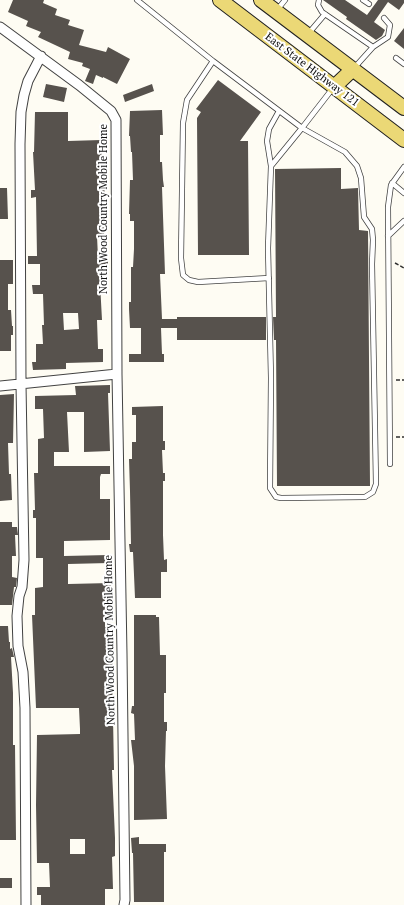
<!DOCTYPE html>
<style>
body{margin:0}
canvas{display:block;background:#fefcf3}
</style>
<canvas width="404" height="905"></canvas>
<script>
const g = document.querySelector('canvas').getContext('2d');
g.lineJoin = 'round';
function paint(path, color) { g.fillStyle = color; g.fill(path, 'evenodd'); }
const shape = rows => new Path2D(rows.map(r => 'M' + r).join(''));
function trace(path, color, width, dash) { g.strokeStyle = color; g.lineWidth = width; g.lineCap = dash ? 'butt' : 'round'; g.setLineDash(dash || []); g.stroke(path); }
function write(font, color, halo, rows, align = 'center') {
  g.font = font + ' "PT Serif",serif'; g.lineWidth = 4; g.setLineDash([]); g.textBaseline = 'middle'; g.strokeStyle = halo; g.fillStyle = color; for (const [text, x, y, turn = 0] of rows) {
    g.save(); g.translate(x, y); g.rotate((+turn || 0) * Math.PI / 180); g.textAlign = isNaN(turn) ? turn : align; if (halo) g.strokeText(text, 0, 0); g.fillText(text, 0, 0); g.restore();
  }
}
const building = shape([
 [13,0,44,0,43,3,57,9,55,15,70,20,68,25,84,30,79,45,106,52,108,47,130,59,117,84,103,77,103,78,96,75,93,84,85,81,90,69,82,66,83,63,68,59,70,52,38,37,41,32,26,26,28,21,8,12],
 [323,0,345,0,367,15,378,0,404,0,404,3,399,10,388,2,374,22,385,30,382,36,376,40,346,19,347,17],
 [404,28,404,49,394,41],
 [218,80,261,112,240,141,248,141,249,255,198,255,197,118,201,112,196,109],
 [46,84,67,88,64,102,43,97],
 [152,84,154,91,125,102,123,95],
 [162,110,163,135,160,135,160,162,162,162,163,180,164,187,162,187,165,274,160,274,162,319,177,319,177,317,266,317,266,340,177,340,177,328,161,328,162,354,164,354,164,362,129,362,129,354,141,354,141,328,130,328,129,309,129,302,131,302,131,267,133,267,134,249,134,221,130,221,130,214,129,214,130,180,133,180,132,152,131,152,130,136,129,136,130,111],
 [35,112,68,112,68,141,101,140,102,160,105,160,104,236,97,236,98,258,108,259,108,266,105,266,106,283,100,283,102,320,97,320,98,349,103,349,103,362,66,363,66,369,33,370,32,362,36,362,36,344,43,344,42,325,44,325,43,294,33,294,32,285,40,285,40,264,28,264,28,256,37,256,36,197,31,198,31,190,35,190,33,152,34,152],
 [63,313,78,313,79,329,64,330],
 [341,168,341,189,358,188,359,230,368,231,370,486,277,486,276,340,274,340,273,317,276,317,275,169],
 [0,188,7,188,8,219,0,219],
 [0,260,13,260,13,284,8,284,8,310,11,310,12,326,13,326,13,335,11,335,11,351,0,351],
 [110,385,110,393,108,393,110,451,84,452,84,412,67,412,69,452,54,452,54,466,110,466,110,474,101,474,100,477,100,499,110,499,110,540,64,541,64,556,109,555,109,563,68,564,68,584,111,583,112,595,105,595,105,627,112,627,112,658,113,658,113,665,112,665,114,770,112,770,115,838,115,856,112,857,113,889,105,889,105,905,41,905,41,895,37,895,37,887,50,887,49,863,37,863,36,805,37,735,80,734,80,729,79,708,36,708,32,615,35,615,35,588,43,587,43,558,36,558,36,518,33,518,33,510,35,510,34,473,38,473,38,439,44,438,43,409,35,409,35,396,76,395,75,386],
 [70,839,85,839,85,854,70,854],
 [14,394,13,443,8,443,9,474,11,474,12,500,0,501,0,395],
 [163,406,163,441,165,441,165,450,162,450,163,473,165,473,165,481,163,481,163,535,164,560,167,559,167,572,161,572,161,598,135,598,133,552,130,552,129,544,131,544,130,491,129,459,132,459,132,442,136,442,136,415,132,415,132,407],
 [0,522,12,522,12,527,17,527,18,535,15,535,16,556,12,556,12,577,17,578,16,587,14,587,12,605,0,605],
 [134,615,156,615,156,617,159,617,160,655,166,655,166,693,164,693,164,722,167,722,167,731,166,731,165,766,167,819,134,820,134,766,131,740,135,740,134,714,131,713,132,706,134,706],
 [0,626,8,626,9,642,10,642,10,649,12,648,14,657,11,657,13,693,13,745,15,745,16,840,0,840],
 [139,837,139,844,166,844,166,852,164,852,164,902,134,902,133,853,132,853,131,838],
 [0,878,12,878,12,888,0,888]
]);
const path = shape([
 [395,263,404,268],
 [396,380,404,380],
 [396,437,404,437]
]);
const service = shape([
 [137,0,213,61,302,128,345,152,357,166,361,178,364,217,372,229,373,240,372,264,376,484,373,492,365,497,281,498,276,497,270,488,271,378,268,248,271,166,302,128,333,88],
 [319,0,318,5,322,12,373,47],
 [363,0,369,4],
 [277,10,285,0],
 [308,34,325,14],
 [396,58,404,64],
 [213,61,187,100,183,123,181,258,183,275,189,280,198,282,269,278],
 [355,67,373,47,388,37,390,25,384,18],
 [271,166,267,141,269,129,279,111],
 [392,183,404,193],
 [388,236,404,221],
 [390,464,388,207,391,185,404,167]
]);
const minor = shape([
 [0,27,79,85,111,111,116,120,117,374,122,654,125,900,124,905],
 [0,386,117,374],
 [26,905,25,708,23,672,18,646,17,616,19,596,22,587,24,560,21,384,20,144,21,112,24,95,28,81,41,56]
]);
const primary = shape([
 [220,0,404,140],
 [261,0,404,108],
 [334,87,353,69]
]);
const streetNames = [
 ["East State Highway 121",312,70,37],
 ["North Wood Country Mobile Home",104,209,-90],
 ["North Wood Country Mobile Home",110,640,-91]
];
paint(building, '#57524d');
trace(service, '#424242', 6);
trace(minor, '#424242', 11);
trace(primary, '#202020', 16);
trace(path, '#313131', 1.5, [4, 2]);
trace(service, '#fff', 4.5);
trace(minor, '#fff', 9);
trace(primary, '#ebd876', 14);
write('11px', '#0f0f0f', '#fff', streetNames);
</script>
